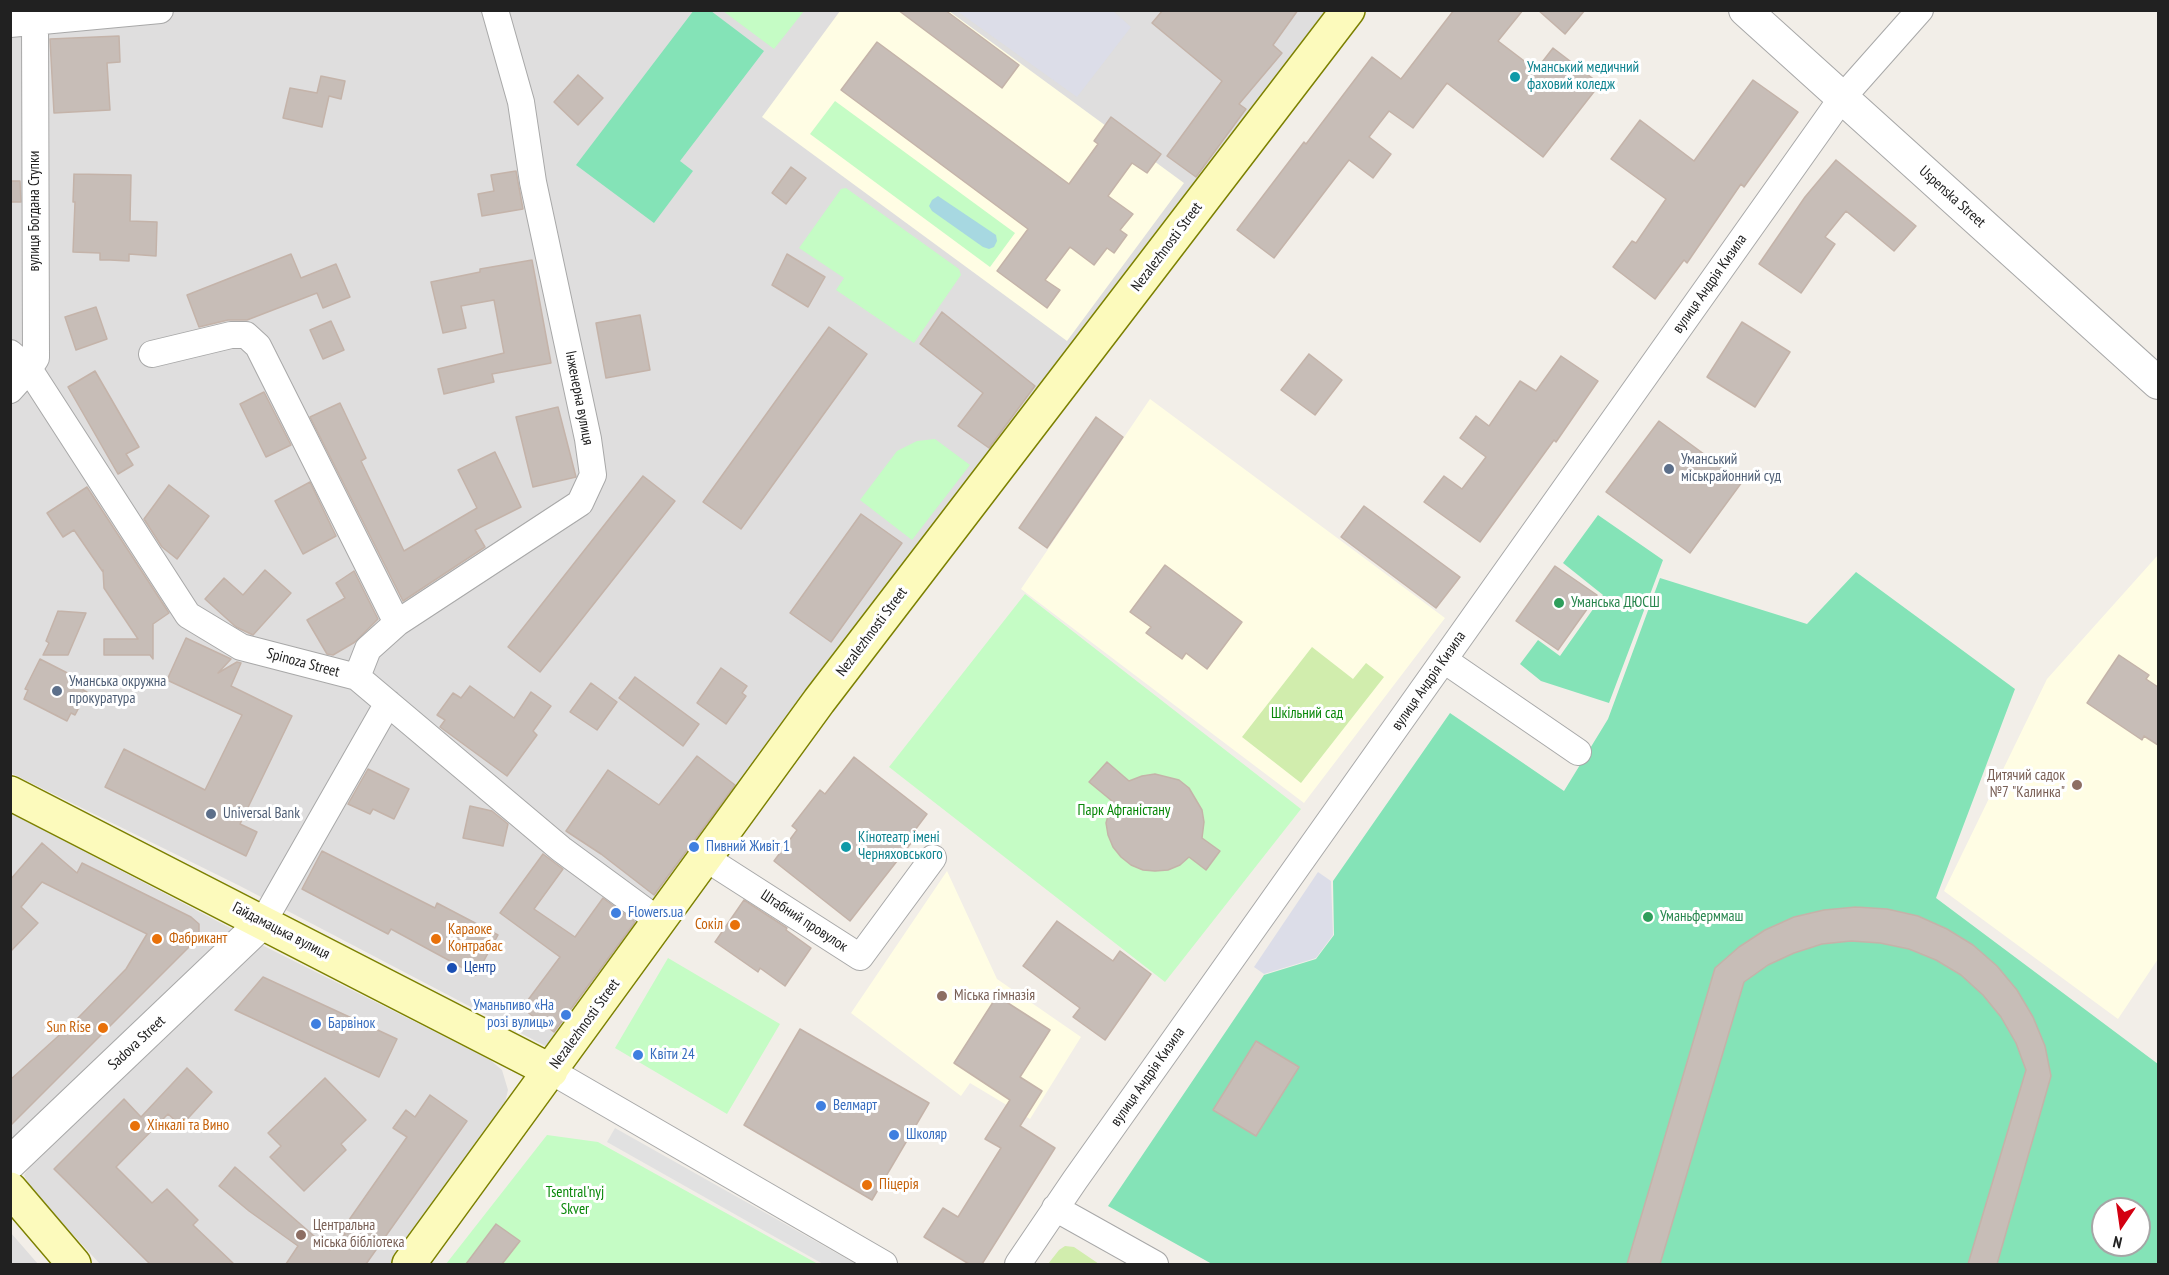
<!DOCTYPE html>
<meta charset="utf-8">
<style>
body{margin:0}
#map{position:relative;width:2169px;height:1275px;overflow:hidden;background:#f2eee8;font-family:"PT Sans Narrow",sans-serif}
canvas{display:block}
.frame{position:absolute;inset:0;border:12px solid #212121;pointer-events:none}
.north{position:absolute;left:2091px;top:1197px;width:60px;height:60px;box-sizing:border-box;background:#fff;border:2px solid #a6a6a6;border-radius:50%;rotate:193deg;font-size:16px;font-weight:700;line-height:24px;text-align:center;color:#212121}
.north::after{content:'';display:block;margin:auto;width:21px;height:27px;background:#d30011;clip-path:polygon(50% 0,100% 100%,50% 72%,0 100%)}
</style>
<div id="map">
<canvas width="2169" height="1275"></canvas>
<div class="frame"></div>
<div class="north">N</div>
</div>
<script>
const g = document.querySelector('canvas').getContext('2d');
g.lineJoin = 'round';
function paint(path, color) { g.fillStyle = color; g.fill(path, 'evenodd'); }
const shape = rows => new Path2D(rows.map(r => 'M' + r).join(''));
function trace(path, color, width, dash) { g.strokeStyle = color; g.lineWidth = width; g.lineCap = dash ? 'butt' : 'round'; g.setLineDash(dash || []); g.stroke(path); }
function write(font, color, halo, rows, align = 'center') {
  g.font = font + ' "PT Sans Narrow",sans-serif'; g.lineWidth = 6; g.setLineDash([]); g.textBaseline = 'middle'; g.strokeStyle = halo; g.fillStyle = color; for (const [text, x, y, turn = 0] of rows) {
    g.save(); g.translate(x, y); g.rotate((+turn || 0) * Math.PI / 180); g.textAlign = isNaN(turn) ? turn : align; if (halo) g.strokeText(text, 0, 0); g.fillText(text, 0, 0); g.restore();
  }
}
const residential = shape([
 [10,11,1337,11,553,1050,240,886,11,773],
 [11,813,236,931,11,1148],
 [260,944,489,1059,502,1070,508,1090,503,1111,392,1264,100,1264,31,1189,24,1175,35,1159],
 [10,1233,11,1233,38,1264,11,1264]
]);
const education = shape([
 [840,11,949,11,1184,183,1067,341,762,117],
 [1150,399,1445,618,1304,803,1021,589],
 [2158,555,2158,959,2118,1019,1944,891,2047,679],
 [947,871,997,979,1081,1037,1030,1119,970,1083,961,1096,851,1013]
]);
const grass = shape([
 [1312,647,1353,679,1366,663,1384,677,1301,783,1242,737],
 [1065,1246,1074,1247,1099,1264,1048,1264,1059,1250]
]);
const park = shape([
 [723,11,723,10,804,11,774,49],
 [835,101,1015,233,990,267,810,134],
 [846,188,959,269,961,275,914,343,836,290,844,278,799,248,841,189],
 [935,439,970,465,912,540,860,500,897,451,917,441],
 [1025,594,1301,809,1165,982,889,767],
 [668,958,780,1024,727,1114,615,1048],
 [547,1135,598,1142,818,1264,446,1264]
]);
const pitch = shape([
 [694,10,711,11,764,51,680,161,693,171,654,223,576,165],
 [1598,515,1663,560,1609,703,1541,681,1520,664,1538,640,1560,656,1603,595,1563,563],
 [1856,572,2015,689,1936,898,2158,1064,2158,1264,1212,1264,1108,1206,1264,975,1316,959,1334,935,1333,881,1450,713,1564,791,1608,719,1660,578,1807,624],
 [2103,1209,2139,1209,2139,1245,2103,1245]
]);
const parking = shape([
 [615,1128,856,1264,823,1264,607,1142]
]);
const plaza = shape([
 [957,11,1113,11,1131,27,1077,97],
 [1318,872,1331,881,1333,935,1316,958,1264,974,1254,967]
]);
const water = shape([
 [938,196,996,235,997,241,994,247,989,249,983,247,932,211,929,206,932,200]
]);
const building = shape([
 [898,10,945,10,1019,65,1002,88,898,10],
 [1163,10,1298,10,1273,45,1282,53,1239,104,1246,109,1196,177,1167,156,1222,81,1152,23,1163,10],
 [1454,10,1523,10,1498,41,1536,70,1553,48,1600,84,1543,157,1447,83,1413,128,1389,111,1369,137,1391,154,1373,178,1349,160,1274,258,1237,230,1304,142,1306,144,1372,57,1401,79,1454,10],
 [1538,10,1585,10,1565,34,1538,10],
 [119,36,120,62,107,63,110,110,54,113,50,39,119,36],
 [877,42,1069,184,1098,144,1094,141,1111,117,1161,154,1147,173,1132,163,1108,196,1133,214,1120,230,1127,235,1114,253,1107,248,1094,265,1070,247,1045,280,1060,290,1047,308,997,271,1028,229,841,90,877,42],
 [578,75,603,98,578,125,554,102,578,75],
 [321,76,345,81,341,99,329,96,322,127,283,118,290,88,317,93,321,76],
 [1753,80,1798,112,1744,187,1741,184,1687,263,1684,260,1655,299,1613,267,1632,241,1636,243,1666,199,1611,159,1640,120,1694,161,1753,80],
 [1836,160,1916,226,1894,251,1846,211,1825,237,1835,244,1801,293,1759,264,1805,197,1836,160],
 [791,167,806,178,786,204,772,193,791,167],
 [516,171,523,209,482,216,478,194,494,191,491,175,516,171],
 [74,174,131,175,130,221,157,222,156,256,129,254,129,261,110,260,100,260,100,253,73,252,75,202,73,202,74,174],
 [10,181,20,181,21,202,10,202,10,181],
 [291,254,301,278,336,264,350,297,323,308,317,293,247,320,228,320,199,327,187,295,291,254],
 [787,254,825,277,808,307,772,285,787,254],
 [532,260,551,363,492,374,494,382,444,394,438,369,504,353,494,300,461,306,466,328,443,333,431,282,480,272,480,269,532,260],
 [96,307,107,339,76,350,65,317,96,307],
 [942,312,1035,386,989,448,958,426,983,393,920,344,942,312],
 [640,315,650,370,606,378,596,323,640,315],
 [331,321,344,350,323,359,310,330,331,321],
 [1742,322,1790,352,1755,407,1707,377,1742,322],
 [829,327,867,354,741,529,703,502,829,327],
 [1309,354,1342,380,1315,415,1281,390,1309,354],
 [1561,356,1598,381,1556,442,1554,440,1480,542,1424,502,1444,476,1462,489,1486,457,1460,438,1476,416,1489,426,1520,381,1536,391,1561,356],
 [95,371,139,447,126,454,133,465,118,474,68,387,95,371],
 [264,392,291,445,266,457,240,404,264,392],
 [340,403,366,458,361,461,404,551,477,508,458,470,495,452,521,507,475,530,485,547,403,601,310,417,340,403],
 [558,407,576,477,533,487,516,417,558,407],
 [1096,417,1123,437,1047,548,1019,528,1096,417],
 [1659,421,1742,482,1690,553,1606,492,1659,421],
 [643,476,675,501,540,672,508,647,643,476],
 [310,482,336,536,303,554,275,501,310,482],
 [169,485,209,516,177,559,162,547,144,519,169,485],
 [87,487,169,613,153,624,153,659,150,655,104,655,104,639,138,639,104,588,103,570,103,572,74,530,63,537,47,513,87,487],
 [1364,506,1460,577,1436,608,1341,537,1364,506],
 [861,514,902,543,831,642,790,613,861,514],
 [1165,565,1242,622,1207,669,1186,653,1182,659,1146,633,1151,627,1130,612,1165,565],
 [1555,566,1597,595,1558,650,1516,621,1555,566],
 [265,570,291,593,253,635,236,627,205,599,224,578,243,595,265,570],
 [354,571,378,619,355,642,333,655,327,654,307,620,345,598,336,583,354,571],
 [58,611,86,613,68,655,43,655,49,643,46,641,58,611],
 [186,638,231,659,218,673,237,662,241,663,231,686,292,716,240,824,257,832,246,856,105,787,124,749,205,790,242,715,167,680,186,638],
 [2119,655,2149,675,2146,679,2158,687,2158,745,2144,736,2142,740,2087,703,2119,655],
 [40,659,87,683,83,690,87,692,75,715,71,713,67,721,24,699,28,690,25,689,40,659],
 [721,668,747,686,742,693,746,696,726,724,697,703,721,668],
 [635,677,699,724,683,746,619,698,635,677],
 [591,683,617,702,597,730,570,712,591,683],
 [470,686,514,718,531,692,551,706,533,731,537,735,507,776,440,727,445,720,437,715,453,693,461,698,470,686],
 [697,756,735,785,654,895,601,854,566,831,608,770,659,805,697,756],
 [854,757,927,814,915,830,919,833,850,921,774,861,797,830,792,826,820,790,825,794,854,757],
 [1107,762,1129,781,1142,776,1155,774,1179,780,1189,788,1202,810,1204,822,1202,838,1220,851,1206,870,1189,857,1180,865,1168,870,1155,871,1143,870,1131,865,1121,857,1113,847,1108,835,1106,823,1112,801,1089,782,1107,762],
 [368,769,409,789,394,819,373,809,370,814,348,804,368,769],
 [470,806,492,811,508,824,503,846,463,838,470,806],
 [42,843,77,873,82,863,191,917,199,924,199,937,10,1126,10,1080,77,1019,126,969,147,934,42,882,21,907,38,923,10,952,10,880,42,843],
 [322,851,435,908,437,903,498,935,476,975,391,929,388,934,302,889,322,851],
 [543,854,563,869,534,909,575,937,603,898,635,922,554,1032,522,1008,560,957,500,913,543,854],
 [744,900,787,928,786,930,811,948,785,986,760,968,758,972,715,942,744,900],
 [1856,907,1887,909,1918,916,1947,929,1973,945,1997,966,2017,990,2033,1017,2045,1046,2051,1076,1997,1264,1968,1264,2026,1070,2016,1043,2001,1017,1983,995,1961,975,1936,960,1909,949,1880,943,1851,941,1822,944,1794,953,1768,965,1744,982,1660,1264,1627,1264,1715,968,1739,947,1765,930,1794,917,1824,910,1856,907],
 [1057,921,1113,961,1120,951,1151,974,1105,1040,1073,1017,1080,1008,1023,966,1057,921],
 [263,977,397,1039,379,1077,235,1010,263,977],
 [997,996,1050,1030,1020,1077,1042,1091,1020,1126,1055,1148,982,1264,969,1264,924,1237,943,1208,958,1217,1001,1148,985,1139,1010,1100,954,1063,997,996],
 [800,1029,929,1103,872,1200,744,1125,800,1029],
 [1256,1041,1299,1067,1256,1136,1213,1110,1256,1041],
 [187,1068,212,1092,181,1126,168,1114,116,1167,152,1203,167,1189,198,1220,193,1225,234,1264,150,1264,54,1169,124,1099,141,1117,187,1068],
 [325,1078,366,1120,341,1144,346,1150,304,1191,270,1157,281,1146,268,1133,325,1078],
 [430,1095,467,1121,366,1264,286,1264,298,1246,249,1211,219,1186,235,1167,330,1250,345,1234,342,1230,407,1137,393,1128,406,1110,415,1117,430,1095],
 [496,1224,520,1241,502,1264,466,1264,496,1224]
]);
const minor = shape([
 [10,24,160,10],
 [10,353,29,369,188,615,241,647,357,677,561,849,659,921],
 [152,354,231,335,246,335,258,346,397,623],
 [10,390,29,369,36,358,35,22],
 [1444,660,1578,752],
 [357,677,368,649,397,623,580,503,593,475,588,439,533,182,521,102,495,10],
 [704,857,860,957,933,858],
 [263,922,388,703],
 [551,1071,884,1264],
 [1055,1208,1155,1264],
 [1018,1264,1075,1180,1842,98,1920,10]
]);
const tertiary = shape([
 [1745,10,2158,383],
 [10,1163,263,922]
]);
const secondary = shape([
 [10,793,551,1071],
 [10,1189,74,1264],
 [409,1264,819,701,1348,10]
]);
const markers = [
 [1515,77,6,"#0f9aa8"],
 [1669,469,6,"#5c6f8a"],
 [1559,603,6,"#2e9e5b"],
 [57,691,6,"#5c6f8a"],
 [2077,785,6,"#8d6e63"],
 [211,814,6,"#5c6f8a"],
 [694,847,6,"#3f7fe0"],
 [846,847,6,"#0f9aa8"],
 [616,913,6,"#3f7fe0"],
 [1648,917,6,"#2e9e5b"],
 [735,925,6,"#e8710a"],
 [157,939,6,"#e8710a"],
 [436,939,6,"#e8710a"],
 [452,968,6,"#1a4fb4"],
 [942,996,6,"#8d6e63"],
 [566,1015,6,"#3f7fe0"],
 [316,1024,6,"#3f7fe0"],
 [103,1028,6,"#e8710a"],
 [638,1055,6,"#3f7fe0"],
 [821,1106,6,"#3f7fe0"],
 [135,1126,6,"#e8710a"],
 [894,1135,6,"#3f7fe0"],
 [867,1185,6,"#e8710a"],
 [301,1235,6,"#8d6e63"]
];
const cultureNames = [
 ["Уманський медичний",1527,68],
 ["фаховий коледж",1527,85],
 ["Кінотеатр імені",858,838],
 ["Черняховського",858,855]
];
const streetNames = [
 ["Uspenska Street",1952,197,42],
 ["вулиця Богдана Ступки",35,211,-90],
 ["Nezalezhnosti Street",1167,247,-53],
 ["вулиця Андрія Кизила",1710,284,-55],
 ["Інженерна вулиця",579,398,79],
 ["Nezalezhnosti Street",872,632,-53],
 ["Spinoza Street",303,663,15],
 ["вулиця Андрія Кизила",1429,681,-55],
 ["Штабний провулок",804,921,33],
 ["Гайдамацька вулиця",281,931,27],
 ["Nezalezhnosti Street",585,1024,-54],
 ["Sadova Street",137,1043,-43],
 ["вулиця Андрія Кизила",1148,1077,-55]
];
const serviceNames = [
 ["Уманський",1681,460],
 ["міськрайонний суд",1681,477],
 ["Уманська окружна",69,682],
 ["прокуратура",69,699],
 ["Universal Bank",223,814]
];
const leisureNames = [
 ["Уманська ДЮСШ",1571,603],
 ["Уманьферммаш",1660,917]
];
const parkNames = [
 ["Шкільний сад",1307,714],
 ["Парк Афганістану",1124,811],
 ["Tsentral'nyj",575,1193],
 ["Skver",575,1210]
];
const educationNames = [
 ["Дитячий садок",2065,776,"right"],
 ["№7 \"Калинка\"",2065,793,"right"],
 ["Міська гімназія",954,996],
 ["Центральна",313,1226],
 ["міська бібліотека",313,1243]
];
const shopNames = [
 ["Пивний Живіт 1",706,847],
 ["Flowers.ua",628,913],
 ["Уманьпиво «На",554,1006,"right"],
 ["розі вулиць»",554,1023,"right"],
 ["Барвінок",328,1024],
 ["Квіти 24",650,1055],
 ["Велмарт",833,1106],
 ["Школяр",906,1135]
];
const foodNames = [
 ["Сокіл",723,925,"right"],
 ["Караоке",448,930],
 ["Контрабас",448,947],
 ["Фабрикант",169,939],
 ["Sun Rise",91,1028,"right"],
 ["Хінкалі та Вино",147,1126],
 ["Піцерія",879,1185]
];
const transitNames = [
 ["Центр",464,968]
];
paint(residential, '#dfdede');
paint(education, '#fffde4');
paint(grass, '#d1edad');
paint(park, '#c5fcc5');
paint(pitch, '#84e3b7');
paint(parking, '#e1e1e1');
paint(plaza, '#dcdde8');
paint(water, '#a7d8e1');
paint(building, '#c7bdb7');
trace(building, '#c4b3a9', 1.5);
trace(minor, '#a8a8a8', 28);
trace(tertiary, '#a8a8a8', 34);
trace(secondary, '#7c8001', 36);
trace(minor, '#fff', 26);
trace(tertiary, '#fff', 32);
trace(secondary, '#fcfabc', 33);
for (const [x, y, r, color] of markers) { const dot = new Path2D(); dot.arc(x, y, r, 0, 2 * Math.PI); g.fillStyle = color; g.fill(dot); trace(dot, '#fff', 2); }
write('15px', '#0d838f', '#fff', cultureNames, 'left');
write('15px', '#212121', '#fff', streetNames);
write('15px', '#4e5e75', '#fff', serviceNames, 'left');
write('15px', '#27864d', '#fff', leisureNames, 'left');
write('15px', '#088708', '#fff', parkNames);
write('15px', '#785e54', '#fff', educationNames, 'left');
write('15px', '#366cbe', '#fff', shopNames, 'left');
write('15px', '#c56008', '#fff', foodNames, 'left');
write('15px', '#164399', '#fff', transitNames, 'left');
</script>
